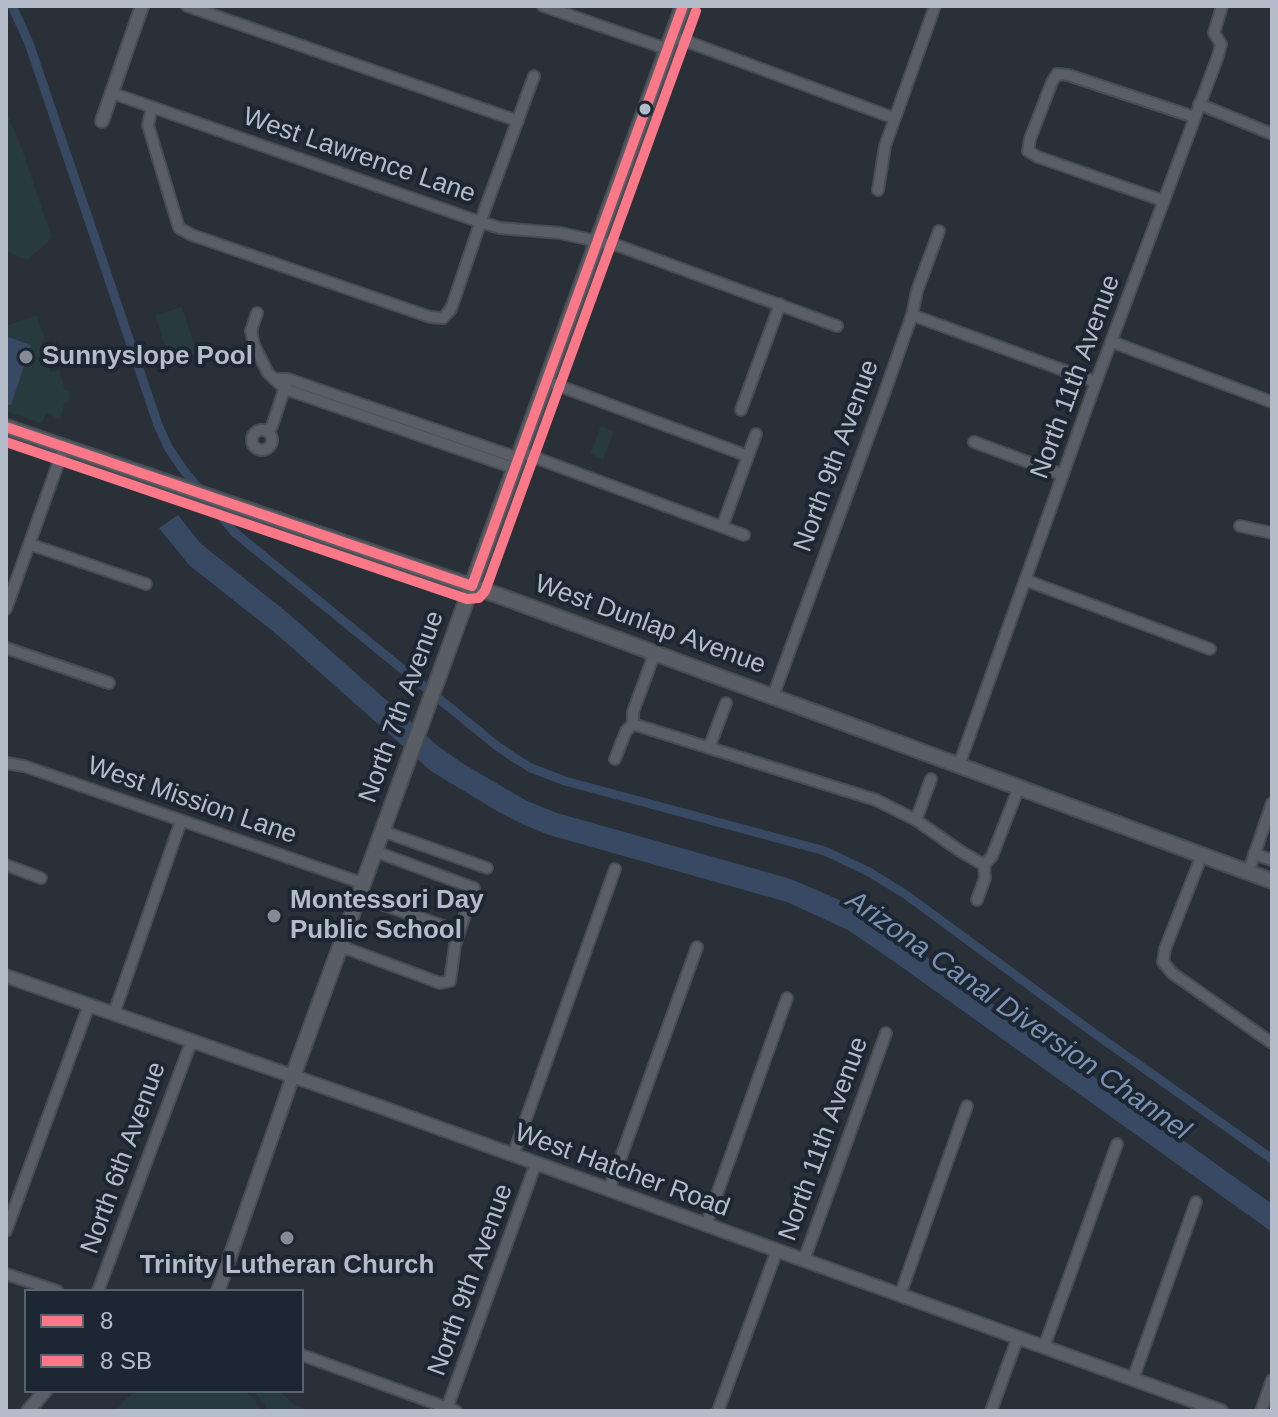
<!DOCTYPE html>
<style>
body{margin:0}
#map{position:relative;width:1278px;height:1417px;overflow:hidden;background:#2a3038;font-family:Arial,sans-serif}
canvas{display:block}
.frame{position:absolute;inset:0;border:8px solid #b4bcc9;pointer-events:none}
.legend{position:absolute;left:24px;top:1289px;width:280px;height:104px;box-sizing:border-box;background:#1d2633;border:2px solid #59626f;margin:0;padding:10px 14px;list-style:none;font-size:24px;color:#b4bcc9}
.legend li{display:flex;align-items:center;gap:16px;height:40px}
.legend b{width:40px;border:2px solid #59626f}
</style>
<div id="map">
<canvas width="1278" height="1417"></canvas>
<div class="frame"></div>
<ul class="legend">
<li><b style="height:10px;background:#fa7887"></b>8</li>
<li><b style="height:10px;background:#fa7887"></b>8 SB</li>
</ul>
</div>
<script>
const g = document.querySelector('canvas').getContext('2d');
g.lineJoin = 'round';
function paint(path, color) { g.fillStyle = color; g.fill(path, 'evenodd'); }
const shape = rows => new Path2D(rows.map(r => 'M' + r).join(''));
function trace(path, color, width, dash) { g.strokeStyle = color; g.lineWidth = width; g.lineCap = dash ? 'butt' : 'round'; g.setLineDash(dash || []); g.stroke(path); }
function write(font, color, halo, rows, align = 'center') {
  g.font = font + ' Arial,sans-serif'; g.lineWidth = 8; g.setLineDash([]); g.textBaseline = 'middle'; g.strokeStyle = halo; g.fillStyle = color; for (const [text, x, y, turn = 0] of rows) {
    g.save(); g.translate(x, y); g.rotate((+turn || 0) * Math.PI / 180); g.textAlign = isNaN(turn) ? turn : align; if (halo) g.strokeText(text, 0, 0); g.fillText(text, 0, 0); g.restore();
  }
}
const green = shape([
 [6,111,22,149,52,238,27,260,6,251],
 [182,307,197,353,171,365,155,315],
 [37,315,45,340,41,342,50,372,59,370,65,390,69,391,70,395,68,402,65,402,60,419,46,414,43,421,40,423,6,411,6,326],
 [601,426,614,431,603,459,590,454],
 [134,1391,244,1391,255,1400,261,1411,115,1411],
 [254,1391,280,1391,294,1405,304,1408,303,1411,266,1411,265,1406]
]);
const water = shape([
 [8,337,31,345,11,405,6,404,6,345],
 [178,515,200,543,289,614,438,746,462,763,525,800,557,813,791,879,844,902,875,920,1272,1204,1272,1232,896,963,848,930,787,902,549,835,522,824,497,811,431,771,280,637,189,565,159,528]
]);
const canal = shape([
 [12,6,29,43,158,425,168,447,182,468,234,532,497,746,513,757,531,768,565,781,825,851,869,872,905,894,1087,1028,1272,1159]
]);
const minor = shape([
 [187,6,518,121],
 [543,6,667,49],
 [672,36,894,118],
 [112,93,480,222,500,228,560,233,619,246,837,326],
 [1199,104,1272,134],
 [152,107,148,125,179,228,192,235,430,317,443,318,451,309,485,209,534,76],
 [878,190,885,146,935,6],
 [1164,201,1038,157,1028,151,1030,139,1052,82,1057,74,1068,75,1194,117],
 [257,313,251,331,254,345,268,373,285,389,514,468],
 [912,315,1096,382],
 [1112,342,1272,402],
 [274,379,288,379,518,458],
 [546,381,748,456],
 [741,410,780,304],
 '252 440a10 10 0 1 1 20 0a10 10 0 1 1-20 0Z',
 [268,432,272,426,286,384],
 [974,442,1063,475],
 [520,452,744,535],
 [1240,526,1272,533],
 [722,527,756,434],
 [29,544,146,584],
 [1025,580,1210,649],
 [6,609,64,447],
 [6,648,109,683],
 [773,696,883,397,912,315,917,291,939,231],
 [633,724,876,800,916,820,960,851,984,865],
 [709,748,726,703],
 [615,759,626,731,633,724,633,712,655,652],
 [6,763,24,766,362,883],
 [959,765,1096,382,1218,56,1221,44,1214,33,1222,6],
 [916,820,931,779],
 [382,831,487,868],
 [1254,854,1272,860],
 [1202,855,1165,949,1163,962,1172,973,1272,1043],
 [6,865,41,878],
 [1248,873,1272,803],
 [358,896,458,931],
 [977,900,985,878,984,865,992,856,1019,787],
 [340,946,440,983,450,981,455,945,474,888,374,851],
 [114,1013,181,821],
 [513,1155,615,869],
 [609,1190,697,947],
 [706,1225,787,998],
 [6,1231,89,1005],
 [804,1260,886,1033],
 [6,1274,57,1291],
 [98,1291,192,1040],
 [900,1295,967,1106],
 [1044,1347,1117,1144],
 [302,1355,456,1411],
 [1133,1379,1196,1202],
 [446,1411,536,1163],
 [718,1411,777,1250],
 [991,1411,1018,1337],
 [1261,1411,1272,1380]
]);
const tertiary = shape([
 [102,121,142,6],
 [6,976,381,1107,1221,1411],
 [218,1291,293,1076],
 [28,1411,45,1391]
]);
const secondary = shape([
 [6,427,503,597,1272,881],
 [293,1076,683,6]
]);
const bus1 = shape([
 [6,427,472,586,683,6]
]);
const bus2 = shape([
 [6,442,467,599,479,598,485,591,696,11]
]);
const markers = [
 [645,109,7,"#b4bcc9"],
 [26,357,8,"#848b96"],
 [274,916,8,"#848b96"],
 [287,1238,8,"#848b96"]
];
const streetNames = [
 ["West Lawrence Lane",359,156,19],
 ["North 11th Avenue",1076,377,-70],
 ["North 9th Avenue",837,456,-70],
 ["West Dunlap Avenue",650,625,20],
 ["North 7th Avenue",402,707,-70],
 ["West Mission Lane",192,801,19],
 ["North 11th Avenue",824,1139,-70],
 ["North 6th Avenue",124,1158,-70],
 ["West Hatcher Road",622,1171,20],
 ["North 9th Avenue",471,1280,-70]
];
const poiNames = [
 ["Sunnyslope Pool",42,357],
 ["Montessori Day",290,901],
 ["Public School",290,931],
 ["Trinity Lutheran Church",287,1266,"center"]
];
const waterNames = [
 ["Arizona Canal Diversion Channel",1018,1016,35]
];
paint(green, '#273a3e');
paint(water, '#384963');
trace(canal, '#384963', 9);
trace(minor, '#484c53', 14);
trace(tertiary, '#484c53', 16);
trace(secondary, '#484c53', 18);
trace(minor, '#5a5e66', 10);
trace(tertiary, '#5a5e66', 12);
trace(secondary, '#595d64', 14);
trace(bus1, '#fa7887', 10);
trace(bus2, '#fa7887', 10);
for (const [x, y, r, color] of markers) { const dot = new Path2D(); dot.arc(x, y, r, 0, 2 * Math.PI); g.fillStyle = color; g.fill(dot); trace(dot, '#1d2633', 3); }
write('26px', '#b4bcc9', '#1d2633', streetNames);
write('bold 26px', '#b4bcc9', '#1d2633', poiNames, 'left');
write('italic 28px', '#7c92b1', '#1d2633', waterNames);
</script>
